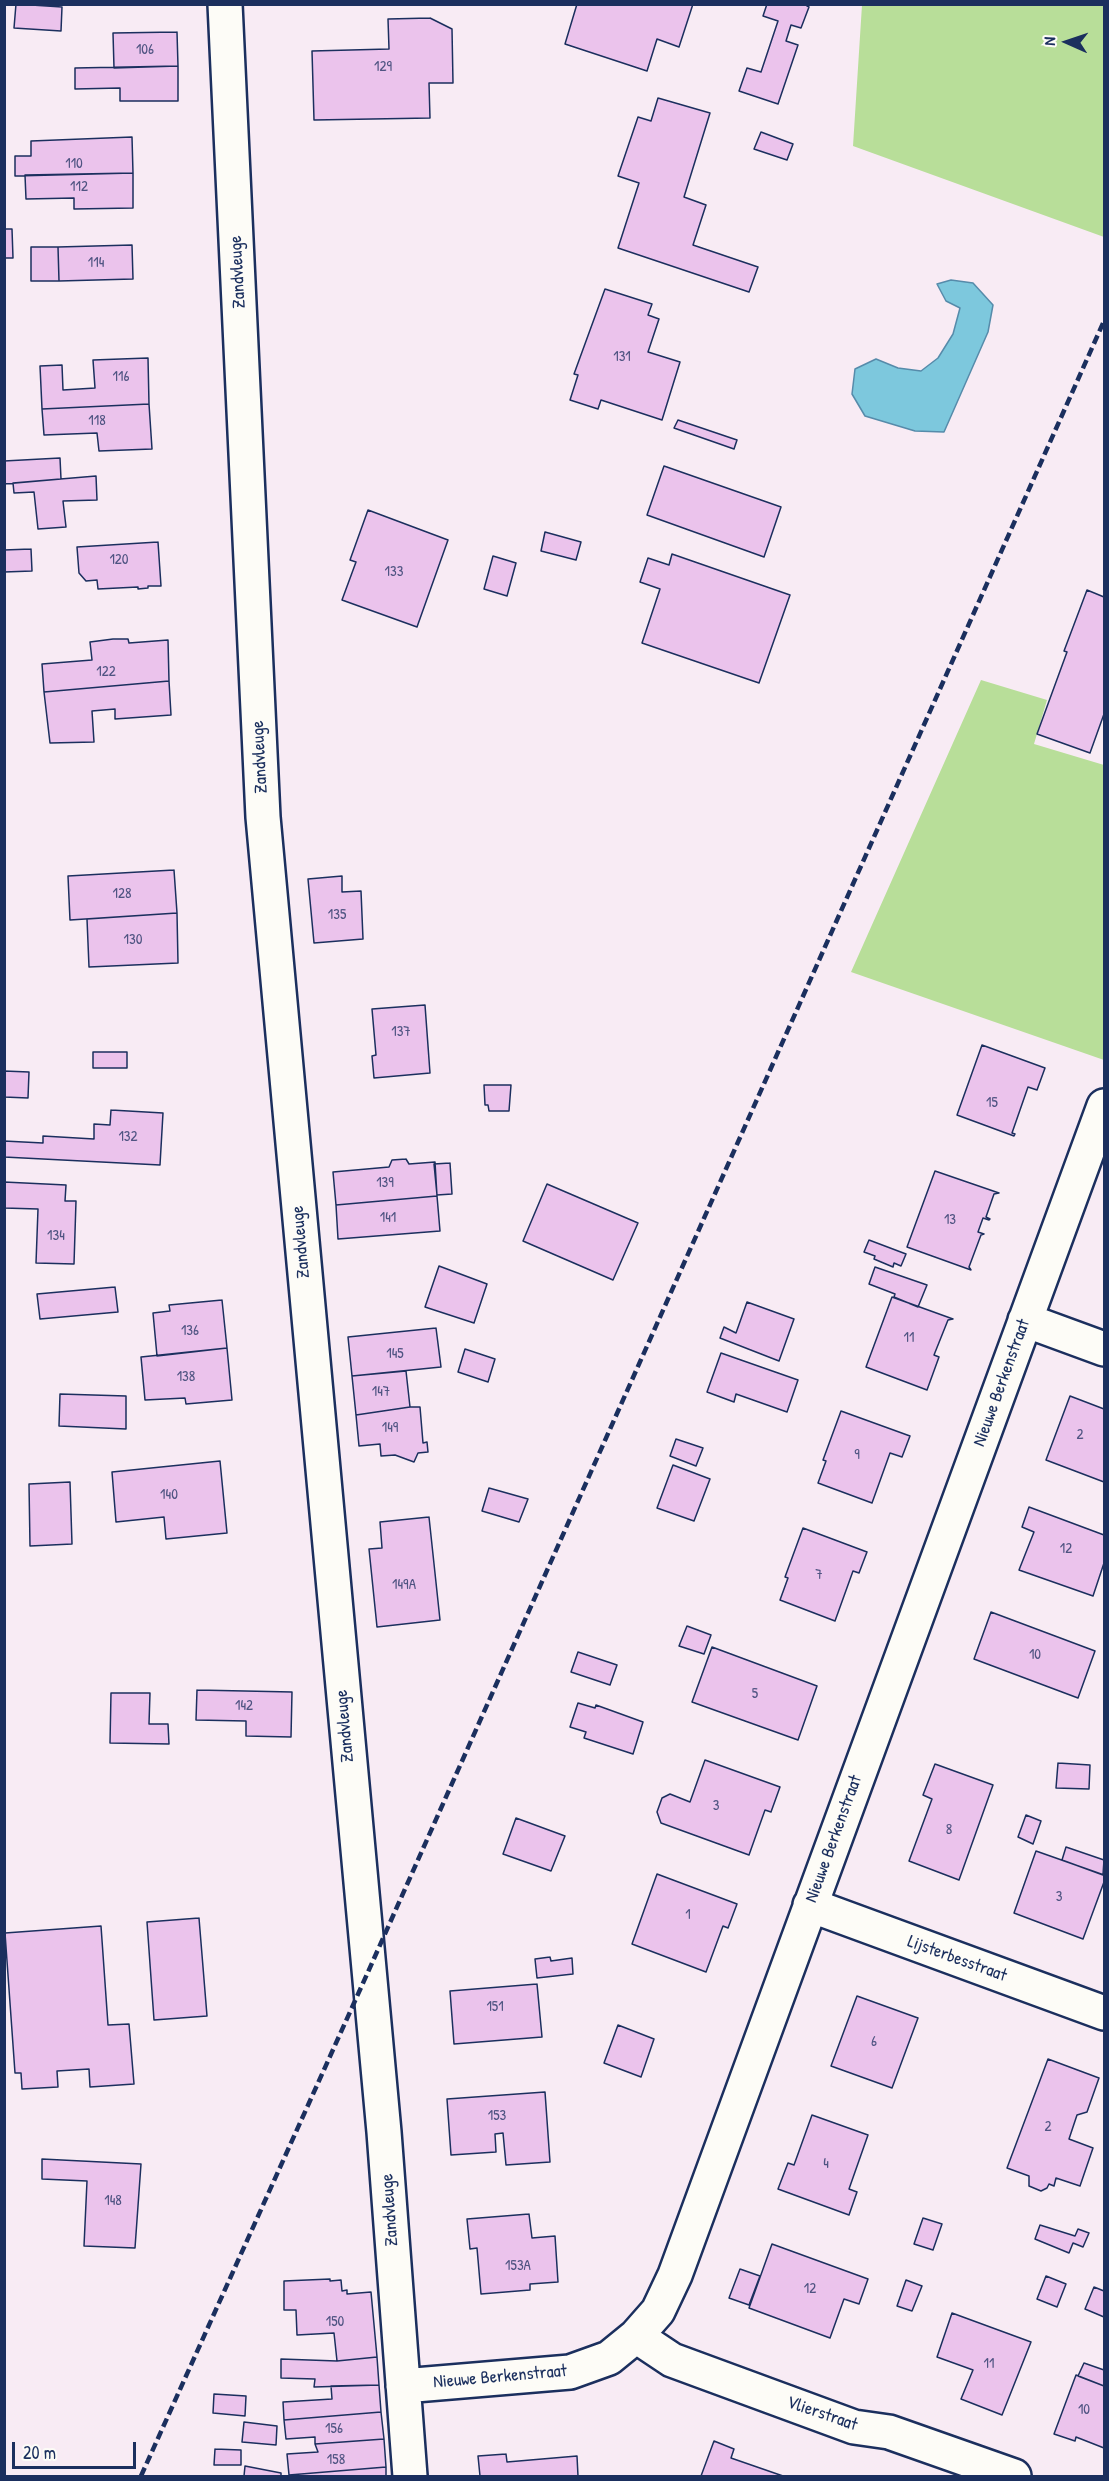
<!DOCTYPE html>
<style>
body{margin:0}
#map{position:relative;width:1109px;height:2481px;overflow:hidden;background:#f8ebf4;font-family:"Patrick Hand",sans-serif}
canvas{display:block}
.frame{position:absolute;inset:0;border:6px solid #1b2f5e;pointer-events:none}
.north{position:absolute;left:1037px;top:12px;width:60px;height:60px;-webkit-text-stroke:4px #fdfcf7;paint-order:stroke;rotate:273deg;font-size:16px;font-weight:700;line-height:24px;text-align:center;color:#1b2f5e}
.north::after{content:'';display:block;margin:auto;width:21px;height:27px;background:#1b2f5e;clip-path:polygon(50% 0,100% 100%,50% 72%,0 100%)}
.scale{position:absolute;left:12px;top:2442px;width:124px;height:27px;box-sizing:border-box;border:3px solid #1b2f5e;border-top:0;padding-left:8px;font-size:18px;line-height:21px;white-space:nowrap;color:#1b2f5e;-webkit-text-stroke:4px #fdfcf7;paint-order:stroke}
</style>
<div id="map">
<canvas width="1109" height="2481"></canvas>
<div class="frame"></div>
<div class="north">N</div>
<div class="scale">20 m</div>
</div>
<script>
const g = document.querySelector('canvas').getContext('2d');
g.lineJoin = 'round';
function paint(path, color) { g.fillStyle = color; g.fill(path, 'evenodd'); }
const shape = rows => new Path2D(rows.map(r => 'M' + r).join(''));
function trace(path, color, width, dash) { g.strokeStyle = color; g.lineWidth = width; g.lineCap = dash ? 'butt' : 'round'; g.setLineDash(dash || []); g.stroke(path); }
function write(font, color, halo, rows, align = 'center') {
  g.font = font + ' "Patrick Hand",sans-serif'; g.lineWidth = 5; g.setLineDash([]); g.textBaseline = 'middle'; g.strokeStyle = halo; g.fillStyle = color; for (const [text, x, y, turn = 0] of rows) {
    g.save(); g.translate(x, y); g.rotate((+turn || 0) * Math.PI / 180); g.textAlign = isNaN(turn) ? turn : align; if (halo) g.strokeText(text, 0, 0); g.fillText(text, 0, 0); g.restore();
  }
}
const green = shape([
 [862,5,1104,5,1104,237,853,146],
 [981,680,1047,700,1034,744,1104,765,1104,1060,851,972]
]);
const water = shape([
 [951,280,973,283,993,305,988,332,944,432,915,431,865,416,852,394,855,369,876,359,898,368,921,371,938,358,953,334,960,308,946,301,937,284,951,280]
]);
const building = shape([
 [16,4,62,7,61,31,14,28,16,4],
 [577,4,693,4,679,47,657,39,647,71,565,44,577,4],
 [767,4,804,4,809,7,801,28,791,25,786,41,798,45,778,104,739,91,747,68,761,72,778,21,763,16,767,4],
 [430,18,452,29,453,83,429,83,430,118,314,120,312,51,389,49,388,19,430,18],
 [177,32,178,66,114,68,113,33,177,32],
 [178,66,178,101,120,101,120,88,75,89,75,68,178,66],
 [658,98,710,113,684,197,706,205,693,245,758,267,749,292,618,248,639,183,618,176,638,117,651,121,658,98],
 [761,132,793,144,787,160,754,149,761,132],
 [132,137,133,173,15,176,15,156,31,156,31,141,132,137],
 [133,173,133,208,74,209,74,198,26,199,25,175,133,173],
 [4,229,12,229,13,258,4,258,4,229],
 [132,245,133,279,59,281,58,247,132,245],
 [31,247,58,247,59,281,31,281,31,247],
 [605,289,652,304,648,315,659,319,648,352,680,362,662,420,601,400,598,409,570,400,578,375,574,374,605,289],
 [148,358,149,404,42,409,40,366,62,365,63,390,95,388,93,360,148,358],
 [149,404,152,449,99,451,97,433,44,435,42,409,149,404],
 [678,420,737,440,734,449,674,428,678,420],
 [60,458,61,479,4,484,4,461,60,458],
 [664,466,781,507,764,557,647,515,664,466],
 [96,476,97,500,63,501,66,527,38,529,34,492,14,493,13,483,96,476],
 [368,510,448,540,417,627,342,600,356,562,350,560,368,510],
 [545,532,581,542,576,560,541,551,545,532],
 [158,542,161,586,148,586,148,588,138,589,138,587,98,589,97,580,86,581,79,573,77,547,158,542],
 [31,549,32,571,4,572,4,550,31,549],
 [672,554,790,595,759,683,642,643,660,589,640,582,648,558,669,565,672,554],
 [493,556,516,563,507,596,484,589,493,556],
 [1087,590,1104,597,1104,714,1090,753,1037,734,1067,652,1064,651,1087,590],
 [113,639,128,639,129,643,168,640,169,681,44,692,42,664,92,660,90,642,113,639],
 [169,681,171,715,115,719,115,709,92,711,94,742,50,743,44,692,169,681],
 [174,870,177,913,70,920,68,876,174,870],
 [342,876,342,892,361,891,363,939,314,943,308,879,342,876],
 [177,913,178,963,89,967,87,919,177,913],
 [425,1005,430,1073,374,1078,372,1056,376,1055,372,1009,425,1005],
 [982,1045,1045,1068,1037,1090,1028,1087,1012,1133,1015,1134,1014,1136,957,1115,982,1045],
 [93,1052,127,1052,127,1068,93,1068,93,1052],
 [4,1071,29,1072,28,1098,4,1097,4,1071],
 [484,1085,511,1085,509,1111,489,1111,488,1105,485,1105,484,1085],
 [111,1110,163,1113,160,1165,4,1157,4,1141,43,1143,43,1136,94,1139,94,1124,110,1125,111,1110],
 [406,1159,409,1164,435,1162,437,1196,336,1205,333,1172,389,1167,392,1160,406,1159],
 [450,1163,452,1194,437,1195,434,1164,450,1163],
 [935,1171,999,1193,994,1194,986,1217,990,1219,989,1220,983,1218,978,1232,984,1234,981,1235,969,1267,971,1270,907,1247,935,1171],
 [4,1182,66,1185,65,1201,76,1201,74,1264,36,1263,38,1209,4,1208,4,1182],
 [547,1184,638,1223,613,1280,523,1241,547,1184],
 [437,1196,440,1231,338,1239,336,1205,437,1196],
 [869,1240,906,1254,901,1266,894,1263,893,1267,874,1259,875,1256,864,1252,869,1240],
 [439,1266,487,1284,474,1323,425,1307,439,1266],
 [875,1267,927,1285,918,1307,894,1297,895,1294,869,1284,875,1267],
 [115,1287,118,1312,40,1319,37,1294,115,1287],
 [892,1297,953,1319,948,1320,934,1355,939,1357,927,1390,866,1367,892,1297],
 [222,1300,227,1348,157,1356,153,1313,170,1311,169,1305,222,1300],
 [747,1302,794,1319,779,1361,720,1338,724,1327,736,1333,747,1302],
 [436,1328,441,1367,352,1376,348,1337,436,1328],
 [227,1348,232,1400,186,1404,185,1398,145,1400,141,1357,227,1348],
 [465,1349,495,1359,488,1382,458,1372,465,1349],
 [721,1353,798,1380,787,1412,736,1394,734,1402,707,1392,721,1353],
 [406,1371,410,1407,356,1415,352,1376,406,1371],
 [60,1394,126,1396,126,1429,59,1426,60,1394],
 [1070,1396,1104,1409,1104,1482,1046,1460,1070,1396],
 [410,1407,420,1407,423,1443,427,1442,428,1452,418,1453,414,1462,395,1455,381,1456,380,1444,359,1446,356,1415,410,1407],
 [841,1411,910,1436,902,1457,890,1453,872,1503,818,1483,826,1461,823,1460,841,1411],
 [676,1439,703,1448,696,1466,670,1456,676,1439],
 [220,1461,227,1533,166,1539,164,1517,116,1522,112,1472,220,1461],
 [673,1465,710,1479,694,1521,657,1508,673,1465],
 [70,1482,72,1544,30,1546,29,1484,70,1482],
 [489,1488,528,1499,519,1522,482,1511,489,1488],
 [1029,1507,1104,1535,1104,1563,1093,1596,1019,1570,1034,1532,1022,1527,1029,1507],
 [429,1517,440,1620,377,1627,369,1549,382,1548,380,1522,429,1517],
 [803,1528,867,1552,859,1573,853,1571,835,1621,780,1600,788,1578,785,1577,803,1528],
 [991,1612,1095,1651,1078,1698,974,1659,991,1612],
 [687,1626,711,1635,704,1654,679,1646,687,1626],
 [712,1647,817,1686,798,1740,692,1702,712,1647],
 [578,1652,617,1665,610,1685,571,1672,578,1652],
 [197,1690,292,1692,291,1737,246,1736,246,1721,196,1720,197,1690],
 [111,1693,150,1693,149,1724,168,1724,169,1744,110,1743,111,1693],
 [578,1703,595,1708,596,1705,643,1722,633,1754,584,1738,586,1732,570,1727,578,1703],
 [705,1760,780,1787,771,1812,765,1810,749,1855,661,1823,657,1812,662,1798,670,1794,690,1802,705,1760],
 [1058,1763,1090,1765,1089,1789,1056,1788,1058,1763],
 [935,1764,993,1785,959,1880,909,1861,932,1799,923,1795,935,1764],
 [1026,1815,1041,1821,1033,1844,1018,1837,1026,1815],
 [516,1818,565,1836,551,1871,503,1854,516,1818],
 [1066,1847,1104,1860,1103,1875,1062,1860,1066,1847],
 [1036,1851,1104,1875,1104,1882,1083,1939,1014,1913,1036,1851],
 [657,1874,737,1904,728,1928,723,1926,706,1972,632,1944,657,1874],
 [199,1918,207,2016,154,2020,147,1922,199,1918],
 [101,1926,108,2025,129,2024,134,2084,90,2087,89,2069,57,2071,58,2087,22,2089,21,2073,15,2073,5,1933,101,1926],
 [550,1957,551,1961,572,1958,573,1974,537,1978,535,1959,550,1957],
 [537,1984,542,2037,454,2044,450,1991,537,1984],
 [857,1996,918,2018,892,2088,831,2066,857,1996],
 [618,2025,654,2039,641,2077,604,2063,618,2025],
 [1048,2059,1099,2078,1087,2112,1077,2115,1069,2139,1093,2148,1080,2186,1056,2178,1054,2186,1049,2184,1047,2188,1041,2191,1029,2186,1029,2176,1007,2168,1048,2059],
 [545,2092,550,2162,506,2165,503,2133,495,2134,496,2152,451,2155,447,2099,545,2092],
 [812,2115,868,2135,849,2189,857,2192,849,2215,778,2189,788,2163,794,2165,812,2115],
 [42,2159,141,2164,135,2248,84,2246,87,2181,42,2179,42,2159],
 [529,2214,532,2238,555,2236,558,2282,530,2284,530,2290,481,2294,477,2248,470,2249,467,2219,529,2214],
 [923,2218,942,2224,933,2250,914,2244,923,2218],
 [1040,2225,1075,2236,1078,2229,1089,2233,1083,2247,1073,2243,1069,2253,1035,2239,1040,2225],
 [772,2244,868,2279,859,2304,844,2299,830,2338,749,2308,772,2244],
 [740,2269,760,2276,749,2305,729,2298,740,2269],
 [1046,2276,1066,2284,1057,2307,1037,2299,1046,2276],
 [330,2279,330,2281,341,2280,342,2291,347,2290,347,2294,371,2292,377,2357,337,2361,334,2333,297,2335,296,2310,284,2310,284,2281,330,2279],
 [906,2280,922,2286,912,2311,897,2306,906,2280],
 [1094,2287,1104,2291,1104,2317,1085,2309,1094,2287],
 [952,2313,1031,2342,1002,2415,961,2399,973,2370,937,2357,952,2313],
 [377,2357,379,2385,314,2387,315,2379,281,2378,281,2359,337,2361,377,2357],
 [1084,2363,1104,2370,1104,2386,1078,2376,1084,2363],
 [1076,2375,1104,2386,1104,2448,1076,2437,1075,2441,1054,2434,1076,2375],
 [379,2385,381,2412,284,2420,283,2402,332,2399,331,2386,379,2385],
 [214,2394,246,2396,245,2416,213,2413,214,2394],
 [381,2412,384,2439,315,2444,315,2437,286,2439,284,2420,381,2412],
 [244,2422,277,2426,276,2445,242,2442,244,2422],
 [384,2439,386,2467,289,2475,287,2454,318,2452,315,2444,384,2439],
 [714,2441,734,2449,731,2458,783,2476,701,2476,714,2441],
 [215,2449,241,2450,241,2465,214,2465,215,2449],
 [506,2454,507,2462,577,2456,578,2476,480,2476,478,2456,506,2454],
 [245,2466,281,2473,281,2476,244,2476,245,2466],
 [386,2467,386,2476,289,2476,289,2475,386,2467]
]);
const street = shape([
 [225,4,263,817,384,2132,410,2476],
 [1025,1320,1104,1349],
 [810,1905,1104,2013],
 [636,2336,672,2360,854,2427,889,2432,1014,2476],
 [403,2386,570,2372,609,2358,636,2336,658,2311,675,2275,1104,1106]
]);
const rail = shape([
 [141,2476,368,1972,1104,321]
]);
const numberNames = [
 ["106",145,50],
 ["129",383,67],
 ["110",74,164],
 ["112",79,187],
 ["114",96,263],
 ["131",622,357],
 ["116",121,377],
 ["118",97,421],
 ["120",119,560],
 ["133",394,572],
 ["122",106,672],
 ["128",122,894],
 ["135",337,915],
 ["130",133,940],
 ["137",401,1032],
 ["15",992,1103],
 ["132",128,1137],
 ["139",385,1183],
 ["141",388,1218],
 ["13",950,1220],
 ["134",56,1236],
 ["136",190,1331],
 ["11",909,1338],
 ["145",395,1354],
 ["138",186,1377],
 ["147",381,1392],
 ["149",390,1428],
 ["2",1080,1435],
 ["9",857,1455],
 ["140",169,1495],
 ["12",1066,1549],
 ["7",819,1575],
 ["149A",404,1585],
 ["10",1035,1655],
 ["5",755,1694],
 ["142",244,1706],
 ["3",716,1806],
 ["8",949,1830],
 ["3",1059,1897],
 ["1",688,1915],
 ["151",495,2007],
 ["6",874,2042],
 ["153",497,2116],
 ["2",1048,2127],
 ["4",826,2164],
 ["148",113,2201],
 ["153A",518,2266],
 ["12",810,2289],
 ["150",335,2322],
 ["11",989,2364],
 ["10",1084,2410],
 ["156",334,2429],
 ["158",336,2460]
];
const streetNames = [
 ["Zandvleuge",238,272,-93],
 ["Zandvleuge",260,757,-93],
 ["Zandvleuge",301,1242,-95],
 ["Nieuwe Berkenstraat",1002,1383,-70],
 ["Zandvleuge",345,1726,-95],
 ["Nieuwe Berkenstraat",834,1839,-70],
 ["Lijsterbesstraat",957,1959,20],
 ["Zandvleuge",390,2210,-94],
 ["Nieuwe Berkenstraat",500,2377,-5],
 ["Vlierstraat",822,2414,19]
];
paint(green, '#b8de99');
paint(water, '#7dc8dd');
trace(water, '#568baa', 1.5);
paint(building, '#ebc3ec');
trace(building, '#1b2f5e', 1.5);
trace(street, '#1b2f5e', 38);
trace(street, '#fdfcf7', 33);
trace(rail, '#1b2f5e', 4.5, [9, 4.5]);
write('15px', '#4f5482', null, numberNames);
write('18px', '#1b2f5e', '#fdfcf7', streetNames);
</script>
